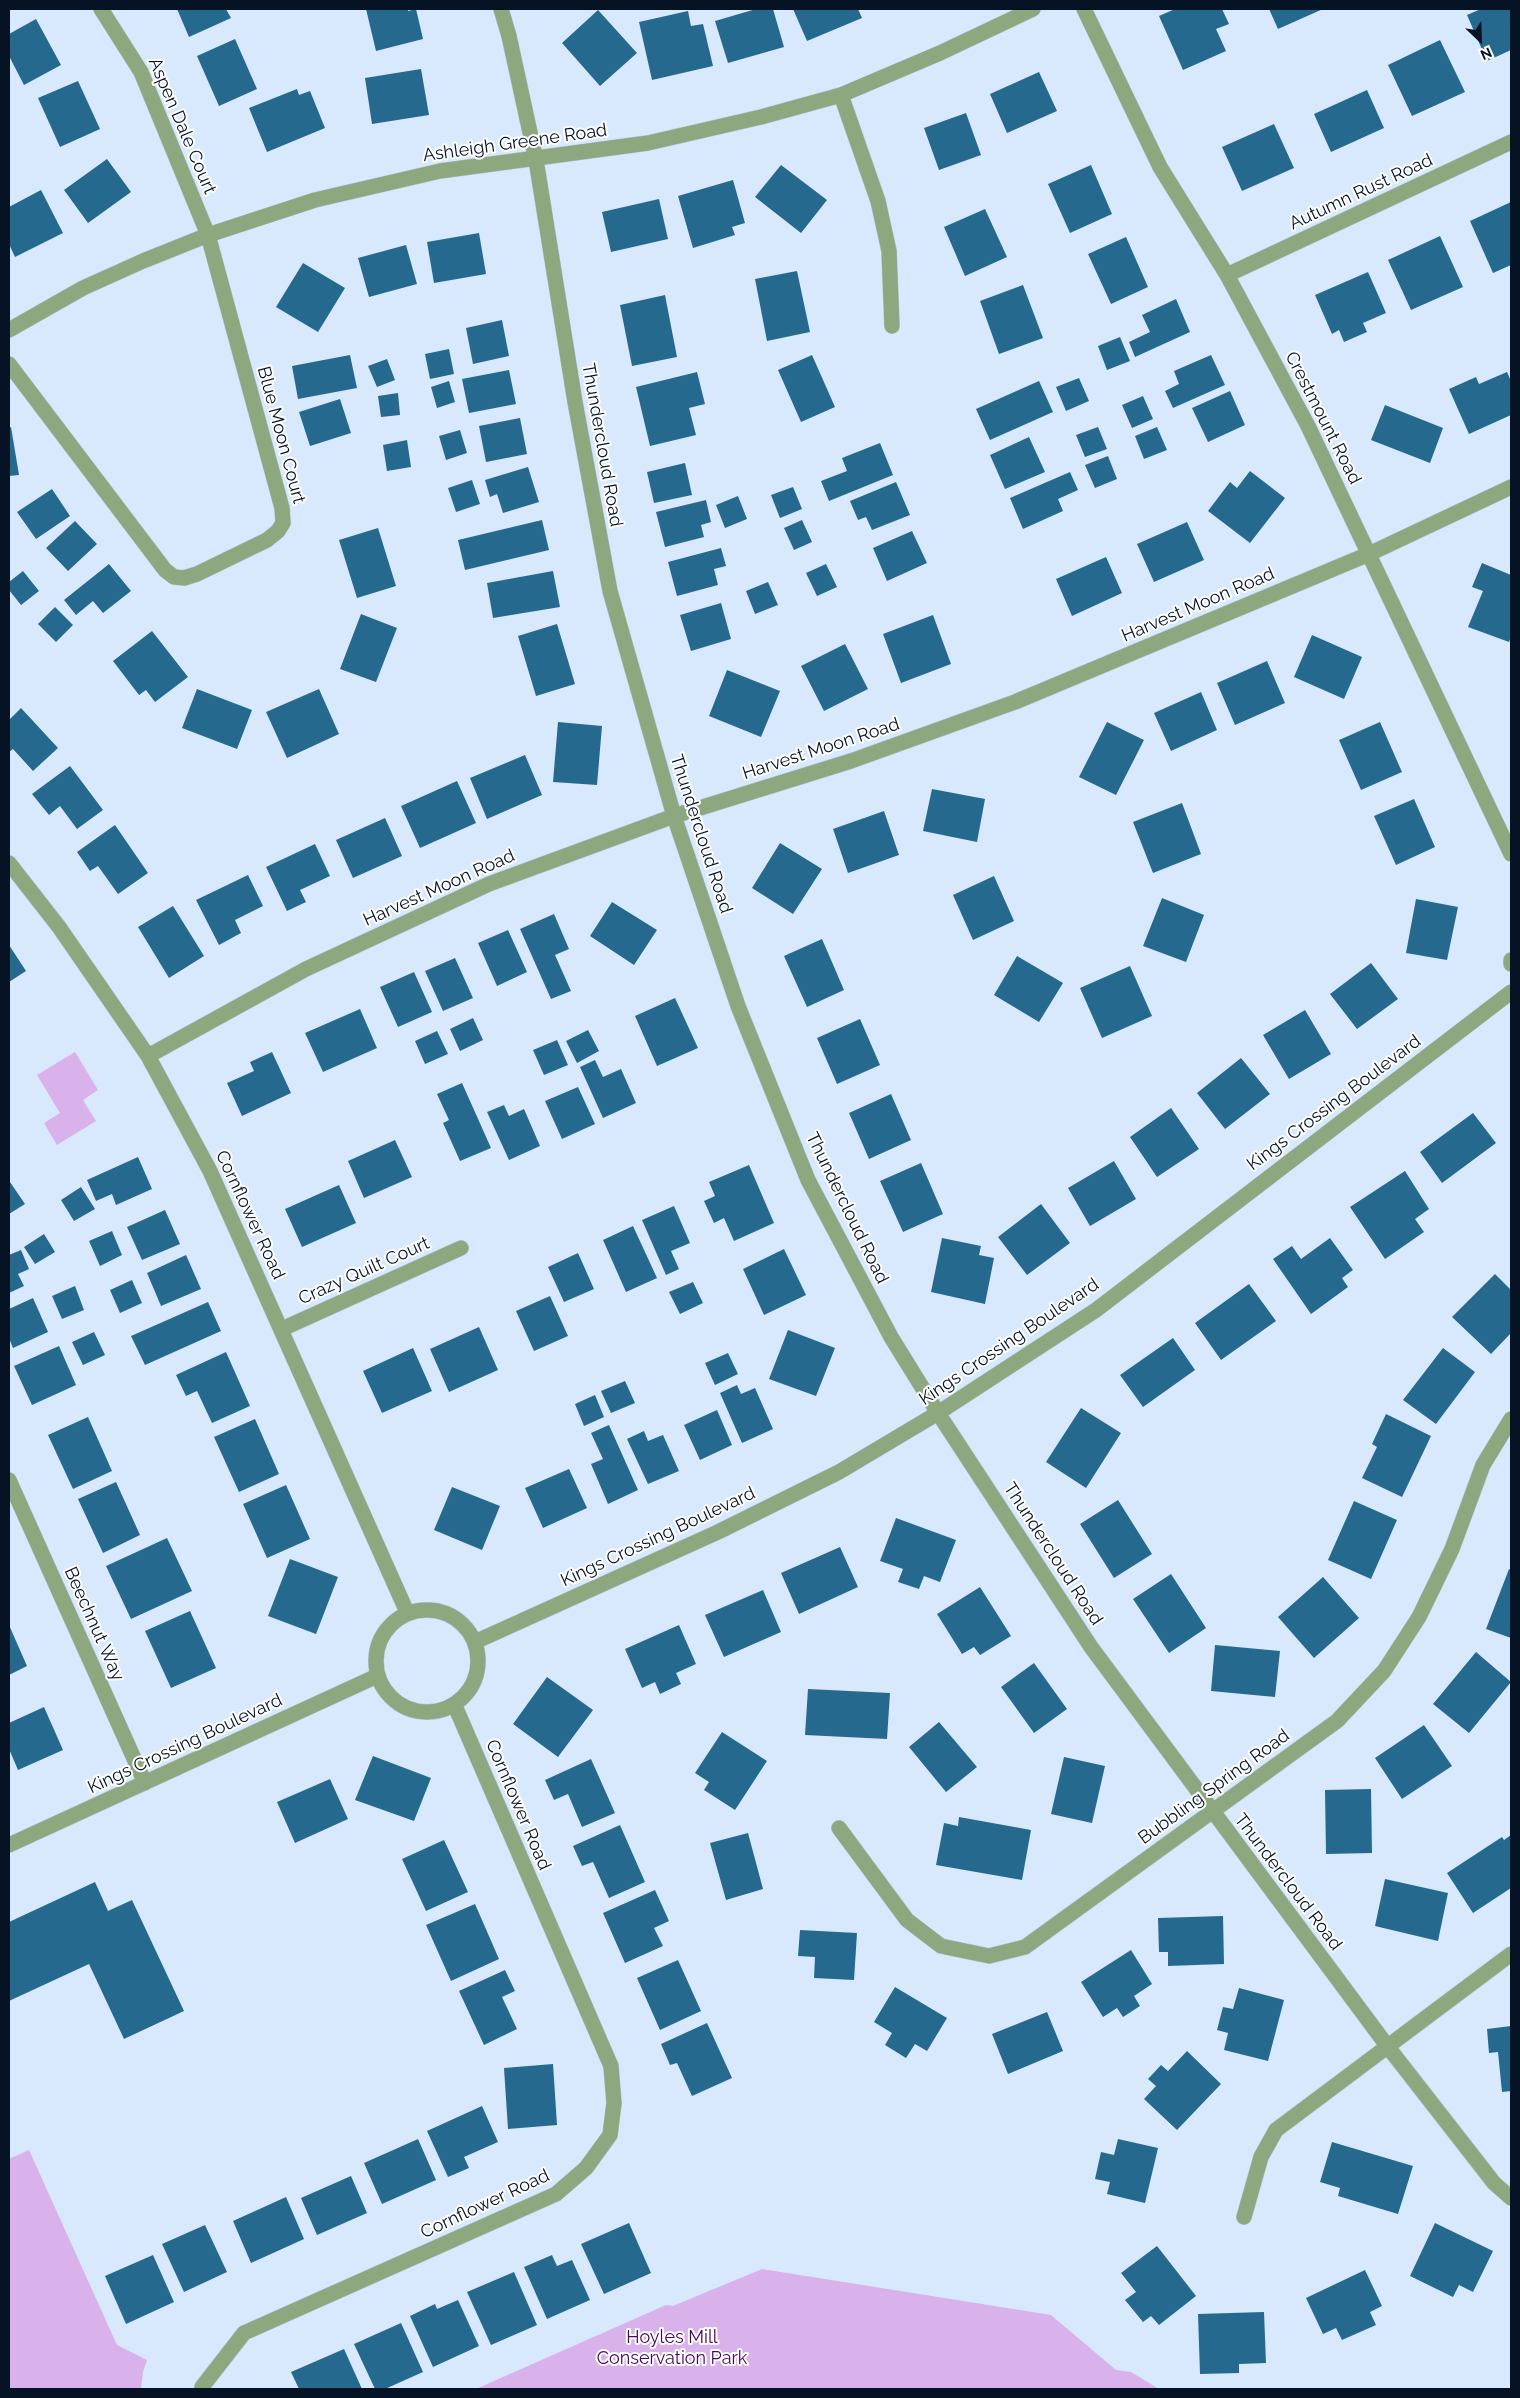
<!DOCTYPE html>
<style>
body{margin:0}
#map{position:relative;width:1520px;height:2398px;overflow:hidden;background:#d8e8fd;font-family:Raleway,sans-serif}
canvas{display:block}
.frame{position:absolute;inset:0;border:10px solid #051324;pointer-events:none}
.north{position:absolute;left:1455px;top:15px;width:50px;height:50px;-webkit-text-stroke:4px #fff;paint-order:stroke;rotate:156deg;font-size:14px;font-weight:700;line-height:20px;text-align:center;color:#051324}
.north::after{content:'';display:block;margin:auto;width:18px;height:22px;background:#051324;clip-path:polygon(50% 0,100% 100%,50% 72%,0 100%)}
</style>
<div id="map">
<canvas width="1520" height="2398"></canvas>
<div class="frame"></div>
<div class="north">N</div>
</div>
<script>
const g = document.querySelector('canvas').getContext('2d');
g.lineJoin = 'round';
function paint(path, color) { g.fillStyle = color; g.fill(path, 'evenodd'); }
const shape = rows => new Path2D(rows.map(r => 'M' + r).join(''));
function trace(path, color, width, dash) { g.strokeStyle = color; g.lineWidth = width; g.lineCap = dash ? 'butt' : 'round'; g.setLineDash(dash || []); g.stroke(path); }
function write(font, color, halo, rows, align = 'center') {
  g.font = font + ' Raleway,sans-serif'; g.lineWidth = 4; g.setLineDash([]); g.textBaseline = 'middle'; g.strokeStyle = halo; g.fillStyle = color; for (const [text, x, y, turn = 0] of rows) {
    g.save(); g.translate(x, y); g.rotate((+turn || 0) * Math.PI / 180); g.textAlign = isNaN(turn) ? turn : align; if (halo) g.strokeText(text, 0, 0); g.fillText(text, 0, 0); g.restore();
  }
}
const green = shape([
 [75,1052,98,1090,83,1100,96,1121,57,1145,44,1123,60,1113,37,1075],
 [29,2150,117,2345,147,2360,143,2372,141,2389,9,2389,9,2159],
 [762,2269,1051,2315,1116,2370,1131,2372,1159,2389,476,2389,666,2305,673,2306]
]);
const building = shape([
 [177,9,226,9,231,18,189,37],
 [366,9,408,9,408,11,416,9,423,39,376,51],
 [756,9,773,9,784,47,728,63,715,21],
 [793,9,858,9,862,18,807,41],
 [1175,9,1222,9,1229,24,1216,29,1226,51,1183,70,1159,16],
 [1269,9,1323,9,1278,29],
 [1481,9,1511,9,1511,50,1487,61,1467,15],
 [598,10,637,53,600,86,562,43],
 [688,11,691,26,703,24,713,66,652,80,639,22],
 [36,19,61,65,24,85,9,56,9,34],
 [235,39,257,89,219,106,197,56],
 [1440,40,1465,92,1412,116,1388,65],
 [421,69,429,115,372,124,365,78],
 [1039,72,1057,111,1007,133,990,94],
 [78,81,100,129,60,147,38,98],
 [297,89,299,95,310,91,325,128,267,152,249,108],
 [1367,90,1384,128,1331,152,1314,114],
 [966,113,981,155,939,170,924,128],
 [1274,124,1294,168,1242,191,1222,147],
 [107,159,131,192,88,223,64,190],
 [781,165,827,200,801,233,755,197],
 [1091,165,1112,214,1070,233,1048,184],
 [733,180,745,223,732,227,735,235,693,248,678,196],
 [41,190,63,233,15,257,9,244,9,207],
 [659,199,668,239,611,252,602,212],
 [1511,202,1511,265,1493,273,1470,221],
 [985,209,1007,257,965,276,944,227],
 [479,233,486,274,434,283,427,242],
 [1440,236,1463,287,1411,310,1388,260],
 [1126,237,1148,287,1111,304,1088,254],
 [406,245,417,284,369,297,358,258],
 [303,263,345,288,318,332,276,307],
 [797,271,810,332,767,341,755,279],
 [1368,272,1386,313,1363,323,1367,332,1344,342,1339,330,1332,334,1315,295],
 [1023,285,1043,338,999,354,980,301],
 [665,295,677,357,632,366,620,305],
 [1176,299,1190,332,1135,357,1129,342,1150,332,1142,315],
 [502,320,509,356,473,364,466,328],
 [1120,337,1130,361,1107,370,1098,346],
 [449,349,454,374,430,379,425,354],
 [350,355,357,388,298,399,292,366],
 [812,355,835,407,801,422,778,370],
 [1211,355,1225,385,1173,408,1165,391,1179,384,1174,371],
 [387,359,395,380,377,387,368,366],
 [509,370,516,404,469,413,462,379],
 [697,372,705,404,689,408,696,435,650,446,636,387],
 [1507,372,1511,381,1511,415,1469,434,1449,389,1476,377,1479,384],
 [1079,378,1089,401,1066,411,1056,387],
 [449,381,455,402,437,408,431,387],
 [1039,381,1053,412,990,440,976,409],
 [1230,391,1245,425,1208,442,1192,408],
 [398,393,400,415,381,417,378,396],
 [1143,396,1153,419,1132,428,1122,405],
 [340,399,351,433,310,446,299,412],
 [1385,405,1443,428,1430,463,1371,440],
 [520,418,527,454,486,462,479,426],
 [11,427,19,475,9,476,9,428],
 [1098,427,1107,449,1085,457,1076,435],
 [1157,427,1167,450,1144,459,1135,436],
 [460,430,467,453,446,460,439,436],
 [1029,437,1045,472,1005,489,990,455],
 [407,440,411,467,387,471,383,445],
 [880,443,893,475,829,501,821,481,847,471,842,458],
 [1108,456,1117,479,1095,488,1085,465],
 [685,463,692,495,654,503,647,472],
 [528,467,539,502,503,513,497,494,490,497,485,480],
 [1250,471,1285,498,1250,543,1208,511,1230,482,1237,488],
 [1070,472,1078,490,1058,499,1063,511,1023,529,1010,498],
 [472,480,480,504,456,512,448,488],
 [896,482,910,515,872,530,866,517,858,520,850,501],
 [793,487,802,509,780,518,771,495],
 [52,489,70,516,36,539,17,512],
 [738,496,747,519,725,528,716,505],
 [706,500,711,522,701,525,704,537,665,547,656,512],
 [542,520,549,550,465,570,458,540],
 [802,520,812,542,794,550,784,528],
 [75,521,97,544,68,571,46,548],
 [1187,522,1204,560,1154,582,1137,544],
 [378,528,396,586,357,598,339,540],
 [912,531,927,563,887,581,873,548],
 [721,548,726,566,714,569,718,585,677,596,668,562],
 [1106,557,1122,593,1072,616,1056,579],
 [1482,563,1511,575,1511,636,1509,642,1468,627,1483,591,1472,587],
 [109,564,131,591,103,613,93,601,76,615,64,600],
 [826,564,837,587,817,596,806,573],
 [23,571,39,591,21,605,9,590,9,582],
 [553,571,560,607,493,618,487,583],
 [768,582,778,605,755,614,746,591],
 [721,603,731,639,691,651,680,615],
 [55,607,73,625,56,642,38,624],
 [361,614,397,628,376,682,340,669],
 [933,615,951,664,901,683,883,634],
 [557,624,575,684,536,696,518,636],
 [152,631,188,677,155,702,146,690,139,695,113,661],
 [1312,635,1362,657,1344,699,1294,677],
 [845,644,868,689,824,711,801,666],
 [1267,661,1285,703,1235,725,1217,683],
 [727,670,780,691,761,737,709,716],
 [197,689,252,710,237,749,182,728],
 [319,689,339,734,287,758,266,712],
 [1201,692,1217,730,1171,751,1154,713],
 [21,708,58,748,33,771,13,749,9,752,9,720],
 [558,722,602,726,597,785,553,782],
 [1107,722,1144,740,1116,795,1079,777],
 [1380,722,1402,772,1361,790,1339,740],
 [525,755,542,795,487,819,470,778],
 [70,766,103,810,77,829,60,806,49,815,32,794],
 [457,781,476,823,420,848,401,806],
 [932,789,985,799,977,842,923,831],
 [1414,799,1435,847,1396,865,1374,816],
 [1182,803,1201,854,1153,873,1133,822],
 [884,811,899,855,848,873,833,829],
 [385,818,402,856,353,878,336,840],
 [115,825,148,873,118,894,98,866,90,871,77,852],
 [780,843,822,869,793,914,752,888],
 [315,844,330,876,300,890,306,902,287,911,266,867],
 [248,875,263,906,235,920,241,933,219,945,196,900],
 [994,876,1014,921,973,940,953,895],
 [1162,898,1204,915,1186,962,1143,946],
 [1416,899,1458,907,1447,960,1406,953],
 [612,902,657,930,634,965,590,936],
 [173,906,204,956,169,978,138,927],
 [554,914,569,949,555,955,571,991,551,999,520,929],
 [508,930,527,972,497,986,478,943],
 [822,939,844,990,807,1007,784,956],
 [9,945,26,971,9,982],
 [1017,956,1063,983,1039,1022,994,995],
 [455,958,473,998,443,1011,425,971],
 [1371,963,1398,999,1357,1029,1330,994],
 [1130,966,1152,1016,1102,1038,1080,988],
 [414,972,432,1012,398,1027,380,987],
 [675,998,698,1048,657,1066,635,1016],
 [360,1009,377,1048,323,1072,305,1033],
 [1305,1010,1331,1054,1289,1079,1263,1035],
 [473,1018,483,1040,460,1051,450,1029],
 [860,1019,880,1065,837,1084,817,1038],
 [588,1030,599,1051,577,1063,566,1041],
 [437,1031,448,1054,425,1064,415,1041],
 [557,1040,568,1065,544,1075,533,1050],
 [272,1052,291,1093,242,1116,227,1083,254,1071,250,1062],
 [1241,1058,1270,1094,1225,1129,1197,1093],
 [595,1060,603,1077,621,1069,636,1103,603,1118,580,1067],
 [462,1083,491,1148,460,1161,443,1123,449,1120,437,1094],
 [578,1087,595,1124,562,1139,545,1101],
 [891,1094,911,1140,869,1159,849,1113],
 [504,1105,509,1116,524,1109,540,1146,509,1160,487,1112],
 [1171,1108,1199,1149,1157,1177,1130,1137],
 [1473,1113,1496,1143,1442,1183,1420,1152],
 [395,1140,412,1177,364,1198,348,1161],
 [138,1157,152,1189,116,1205,112,1194,96,1201,87,1180],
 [1114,1161,1136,1199,1090,1226,1068,1188],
 [921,1163,943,1214,903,1232,880,1181],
 [749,1165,774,1223,734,1241,724,1218,714,1223,704,1201,715,1196,709,1182],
 [1405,1171,1429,1209,1415,1219,1424,1232,1385,1259,1350,1207],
 [10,1182,25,1204,9,1214,9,1183],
 [339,1185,356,1223,302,1247,285,1209],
 [81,1187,95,1209,74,1221,61,1200],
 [1041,1204,1070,1243,1027,1275,998,1237],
 [674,1206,690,1243,671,1251,679,1269,666,1275,642,1220],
 [165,1210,180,1244,142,1260,127,1227],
 [633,1226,657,1278,626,1292,603,1240],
 [112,1231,122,1255,100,1266,89,1241],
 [44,1234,55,1252,35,1264,24,1247],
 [942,1238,981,1246,979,1255,994,1258,985,1304,931,1292],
 [1330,1238,1353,1270,1342,1278,1348,1287,1311,1314,1273,1259,1292,1246,1301,1259],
 [784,1249,806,1295,764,1315,743,1269],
 [21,1250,29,1269,18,1274,24,1286,9,1293,9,1255],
 [578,1253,594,1289,564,1302,548,1267],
 [186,1255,201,1289,161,1306,147,1273],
 [1495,1274,1511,1290,1511,1333,1491,1354,1452,1317],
 [132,1280,142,1303,120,1313,110,1290],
 [693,1282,703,1303,680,1314,669,1292],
 [1249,1284,1276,1321,1221,1360,1195,1323],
 [75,1286,84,1310,62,1319,52,1296],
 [550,1296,568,1336,534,1351,516,1311],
 [33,1298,48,1332,13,1348,9,1338,9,1309],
 [208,1302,221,1331,145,1365,131,1336],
 [479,1327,498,1370,449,1392,430,1349],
 [788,1330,835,1348,816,1396,769,1379],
 [94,1332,105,1355,83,1365,72,1342],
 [1173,1338,1195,1370,1143,1407,1120,1375],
 [59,1346,76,1385,32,1405,14,1366],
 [413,1348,432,1391,382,1413,363,1371],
 [1443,1348,1475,1372,1436,1424,1403,1400],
 [226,1352,250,1406,212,1423,197,1391,186,1396,176,1375],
 [728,1353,738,1374,715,1385,705,1363],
 [625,1381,635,1403,611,1413,601,1391],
 [737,1385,741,1394,755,1388,773,1429,742,1443,720,1393],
 [595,1395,604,1417,584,1426,575,1404],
 [1081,1408,1121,1433,1086,1488,1046,1462],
 [717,1410,732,1445,700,1460,684,1425],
 [1386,1414,1431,1436,1402,1497,1362,1478,1377,1447,1372,1444],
 [88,1417,112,1471,73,1489,48,1435],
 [255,1419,279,1474,239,1492,214,1437],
 [609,1425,638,1490,608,1504,591,1464,603,1459,591,1433],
 [644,1431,648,1441,663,1435,679,1471,648,1484,627,1439],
 [569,1469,587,1508,543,1528,525,1488],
 [116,1482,140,1535,103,1553,78,1499],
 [286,1485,310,1539,267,1558,243,1504],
 [452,1487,500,1506,482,1550,434,1530],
 [1118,1500,1152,1554,1114,1578,1080,1524],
 [1354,1501,1397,1520,1371,1579,1328,1560],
 [896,1518,956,1540,940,1582,924,1576,919,1589,898,1582,903,1569,880,1561],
 [167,1538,192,1591,131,1619,106,1566],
 [840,1547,858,1587,799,1614,781,1573],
 [290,1559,338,1577,316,1634,268,1616],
 [1509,1569,1511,1570,1511,1638,1486,1629],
 [1171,1574,1206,1628,1169,1653,1133,1599],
 [1323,1577,1359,1618,1314,1658,1278,1617],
 [980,1587,1011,1636,980,1655,974,1647,962,1654,937,1614],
 [763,1590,781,1632,724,1657,705,1615],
 [190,1611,216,1668,171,1688,145,1631],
 [9,1625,27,1666,9,1675],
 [679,1625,696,1664,676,1673,681,1684,660,1694,655,1682,642,1688,625,1649],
 [1215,1645,1280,1651,1275,1697,1211,1691],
 [1476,1652,1511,1682,1469,1733,1433,1704],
 [1034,1663,1067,1709,1034,1733,1001,1687],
 [547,1677,593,1710,558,1757,513,1724],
 [808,1689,890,1693,887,1739,805,1735],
 [44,1707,63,1750,18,1770,9,1749,9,1723],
 [939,1722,977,1767,946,1792,909,1747],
 [1424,1725,1452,1766,1402,1799,1375,1758],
 [722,1732,767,1761,735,1810,704,1790,709,1782,695,1773],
 [373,1756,431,1778,414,1821,355,1800],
 [1064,1757,1105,1766,1092,1823,1051,1814],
 [591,1759,615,1813,582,1827,568,1794,554,1800,545,1780],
 [330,1779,348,1819,295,1843,277,1802],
 [1371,1789,1372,1853,1326,1854,1325,1790],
 [959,1817,1031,1830,1022,1880,936,1865,944,1823,958,1826],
 [620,1825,645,1882,609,1898,593,1862,582,1866,573,1846],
 [748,1833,763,1889,726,1900,710,1843],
 [1511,1835,1511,1888,1473,1913,1447,1873,1502,1837,1504,1840],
 [444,1840,468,1892,426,1911,402,1859],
 [1385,1879,1448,1893,1438,1941,1375,1926],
 [95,1882,108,1911,132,1900,184,2011,124,2039,89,1964,9,2001,9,1922],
 [655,1890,669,1921,654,1928,663,1946,625,1963,603,1913],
 [475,1904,499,1959,451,1981,426,1925],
 [1223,1916,1224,1964,1168,1966,1168,1952,1159,1952,1158,1918],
 [800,1930,857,1933,854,1980,814,1978,815,1957,798,1956],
 [1131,1950,1152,1984,1134,1996,1140,2006,1123,2017,1117,2008,1103,2017,1081,1982],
 [678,1960,701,2011,660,2030,637,1978],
 [505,1970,515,1991,502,1997,517,2029,484,2045,459,1991],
 [895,1987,947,2018,927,2051,915,2044,906,2058,885,2045,892,2033,874,2022],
 [1239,1988,1284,2000,1268,2061,1224,2050,1228,2033,1217,2030,1223,2007,1233,2009],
 [1047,2012,1063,2051,1008,2074,992,2034],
 [707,2023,732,2078,692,2096,677,2063,670,2065,661,2044],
 [1511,2026,1511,2091,1502,2092,1498,2052,1489,2053,1487,2029],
 [1187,2051,1221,2084,1177,2130,1144,2099,1156,2086,1148,2079,1161,2065,1168,2071],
 [553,2064,557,2125,508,2129,504,2068],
 [482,2106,498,2142,464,2157,469,2168,448,2177,427,2131],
 [418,2139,436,2180,382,2204,364,2163],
 [1118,2139,1158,2148,1145,2203,1107,2194,1110,2182,1095,2179,1101,2152,1114,2155],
 [1332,2142,1413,2166,1398,2214,1338,2196,1340,2188,1320,2182],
 [351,2176,367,2213,317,2235,301,2198],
 [286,2197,304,2239,251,2263,233,2221],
 [629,2223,651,2273,604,2294,581,2244],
 [1435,2223,1493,2251,1473,2292,1459,2285,1453,2297,1410,2276],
 [205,2225,227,2272,184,2292,162,2244],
 [1157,2246,1196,2296,1159,2325,1151,2316,1143,2322,1125,2300,1136,2292,1121,2273],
 [153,2255,174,2302,126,2324,105,2276],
 [552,2255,557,2266,572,2260,590,2300,547,2319,524,2267],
 [1365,2270,1382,2306,1370,2312,1376,2325,1342,2340,1336,2328,1323,2334,1306,2298],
 [514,2272,537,2325,491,2345,467,2292],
 [458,2300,479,2346,433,2367,410,2316,435,2304,437,2309],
 [1264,2312,1266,2363,1239,2364,1239,2373,1200,2374,1198,2314],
 [401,2323,423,2372,385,2389,375,2389,354,2344],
 [344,2349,362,2389,299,2389,291,2372]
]);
const minor = shape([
 [501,9,509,36,536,160,575,402,610,591,674,816,738,1006,808,1180,891,1337,938,1413,1091,1647,1388,2047,1494,2183,1511,2198],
 [1084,9,1160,167,1227,275,1308,426,1511,854],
 [841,95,878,201,889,251,892,326],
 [1227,275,1511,142],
 [9,330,83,288,143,261,208,235,315,200,440,171,648,143,761,117,841,95,940,53,1033,9],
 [9,364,165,570,174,577,184,578,197,574,267,540,278,531,283,523,282,508,208,235,141,72,101,9],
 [9,863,59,927,148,1056,210,1171,407,1612],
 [1511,960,1511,964],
 [148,1056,306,969,489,884,674,816,851,761,1015,702,1369,554,1511,487],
 [282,1329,461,1248],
 [9,1480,145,1783],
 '376 1661a51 51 0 1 1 102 0a51 51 0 1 1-102 0Z',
 [477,1641,718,1532,839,1472,938,1413,1096,1310,1511,992],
 [839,1828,907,1920,941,1946,989,1956,1025,1947,1337,1721,1384,1671,1419,1617,1452,1549,1483,1465,1511,1419],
 [9,1845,377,1676],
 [1244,2217,1261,2157,1276,2130,1511,1954],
 [202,2387,244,2333,556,2194,586,2168,610,2135,614,2103,611,2066,455,1706]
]);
const streetNames = [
 ["Aspen Dale Court",182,126,67],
 ["Ashleigh Greene Road",515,143,-8],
 ["Autumn Rust Road",1361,192,-25],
 ["Crestmount Road",1323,418,63],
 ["Blue Moon Court",281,435,75],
 ["Thundercloud Road",602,445,80],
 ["Harvest Moon Road",1198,605,-23],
 ["Harvest Moon Road",821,749,-18],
 ["Thundercloud Road",701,834,72],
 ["Harvest Moon Road",439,888,-24],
 ["Kings Crossing Boulevard",1334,1103,-37],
 ["Thundercloud Road",847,1208,64],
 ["Cornflower Road",250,1215,65],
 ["Crazy Quilt Court",364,1271,-24],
 ["Kings Crossing Boulevard",1009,1342,-34],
 ["Kings Crossing Boulevard",658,1537,-25],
 ["Thundercloud Road",1053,1554,57],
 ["Beechnut Way",94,1624,66],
 ["Kings Crossing Boulevard",185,1744,-25],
 ["Bubbling Spring Road",1214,1787,-36],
 ["Cornflower Road",518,1805,67],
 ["Thundercloud Road",1288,1882,53],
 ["Cornflower Road",485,2204,-25]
];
const parkNames = [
 ["Hoyles Mill",672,2338],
 ["Conservation Park",672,2359]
];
paint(green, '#d9b2eb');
paint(building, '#256a8e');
trace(minor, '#b6c6da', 16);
trace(minor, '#8da87f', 15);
write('18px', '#051324', '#fff', streetNames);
write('18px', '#48065e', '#fff', parkNames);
</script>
